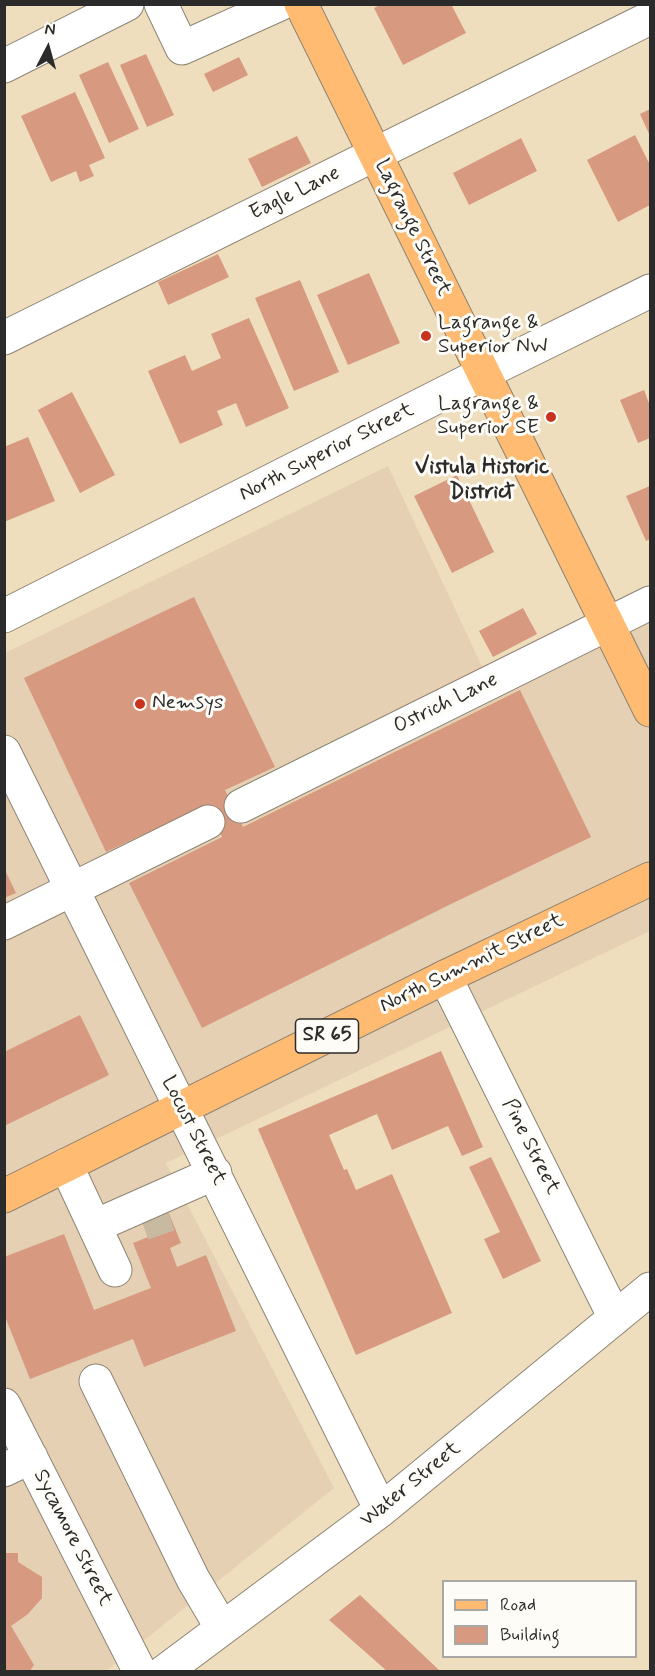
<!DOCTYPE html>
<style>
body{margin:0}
#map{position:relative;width:655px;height:1676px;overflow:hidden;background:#efdebe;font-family:Mynerve,sans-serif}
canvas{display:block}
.frame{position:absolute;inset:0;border:6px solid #2b2b2b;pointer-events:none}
.legend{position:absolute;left:442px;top:1580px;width:195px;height:78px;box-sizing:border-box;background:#fdfcf7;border:2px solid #a9a8a5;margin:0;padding:8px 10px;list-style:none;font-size:18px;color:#2b2b2b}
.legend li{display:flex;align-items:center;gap:12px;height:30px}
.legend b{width:30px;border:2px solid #a9a8a5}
.north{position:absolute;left:18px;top:18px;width:60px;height:60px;-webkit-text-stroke:4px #fdfcf7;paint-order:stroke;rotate:6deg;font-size:16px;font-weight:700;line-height:24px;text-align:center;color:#2b2b2b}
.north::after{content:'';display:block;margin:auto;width:21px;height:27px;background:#2b2b2b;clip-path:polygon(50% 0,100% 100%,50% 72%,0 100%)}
</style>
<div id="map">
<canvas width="655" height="1676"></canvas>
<div class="frame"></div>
<ul class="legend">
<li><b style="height:8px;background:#febb71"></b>Road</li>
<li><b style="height:16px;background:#d7997f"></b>Building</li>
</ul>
<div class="north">N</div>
</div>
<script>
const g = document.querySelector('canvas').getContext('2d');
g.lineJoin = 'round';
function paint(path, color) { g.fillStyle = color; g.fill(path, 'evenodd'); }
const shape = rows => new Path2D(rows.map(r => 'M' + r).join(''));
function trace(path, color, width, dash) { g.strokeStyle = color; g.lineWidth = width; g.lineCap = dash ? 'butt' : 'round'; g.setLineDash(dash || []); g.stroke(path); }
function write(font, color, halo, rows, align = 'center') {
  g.font = font + ' Mynerve,sans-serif'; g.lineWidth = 6; g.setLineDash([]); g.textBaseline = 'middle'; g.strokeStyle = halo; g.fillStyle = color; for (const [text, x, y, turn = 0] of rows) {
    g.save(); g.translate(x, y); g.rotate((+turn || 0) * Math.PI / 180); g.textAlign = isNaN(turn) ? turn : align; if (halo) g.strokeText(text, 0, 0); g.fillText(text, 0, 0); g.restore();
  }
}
const built = shape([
 [388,466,487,677,650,596,650,931,166,1163,334,1488,106,1671,5,1672,5,653]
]);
const building = shape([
 [382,4,451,4,466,33,403,65,374,8],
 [146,54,174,115,147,127,120,65],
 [239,57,248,75,213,92,204,74],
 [108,62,139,129,109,143,79,75],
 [75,92,105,158,89,165,94,176,80,182,76,171,51,182,21,116],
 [650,109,650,136,640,114],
 [635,135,650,165,650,205,618,222,587,160],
 [297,136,311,163,262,187,248,159],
 [521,138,537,171,469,205,453,173],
 [218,254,229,277,168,305,158,282],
 [369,273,400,343,348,365,317,295],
 [300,280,339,372,294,391,255,298],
 [249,318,289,408,246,427,236,403,217,411,223,425,180,444,148,371,185,355,192,371,221,358,211,334],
 [644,390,650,406,650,438,638,443,620,400],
 [72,392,115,475,80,493,38,410],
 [28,437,55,501,4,522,4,447],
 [457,475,494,552,452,573,414,496],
 [650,486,650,539,646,541,626,496],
 [194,597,275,767,225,790,243,827,520,690,591,837,453,903,202,1028,129,883,222,837,207,805,106,852,24,678],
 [523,608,537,634,493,657,479,631],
 [4,868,16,893,4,898],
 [80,1015,109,1075,4,1126,4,1052],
 [441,1051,483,1147,462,1156,448,1126,392,1150,377,1114,329,1135,344,1170,347,1169,356,1190,392,1174,452,1313,356,1355,258,1129],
 [491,1157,541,1261,503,1279,484,1239,500,1232,469,1167],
 [165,1204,181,1243,170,1248,177,1267,206,1255,236,1331,144,1367,133,1339,30,1379,4,1314,4,1257,64,1234,94,1310,151,1288,133,1243,148,1237,139,1214],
 [4,1553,18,1553,18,1562,42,1577,42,1598,28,1614,11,1626,34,1665,29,1672,4,1672],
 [360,1595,441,1672,388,1672,329,1620]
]);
const minorTunnel = shape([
 [143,1224,169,1215]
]);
const minor = shape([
 [161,4,182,48,280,4],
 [4,66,127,4],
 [4,338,650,18],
 [4,616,484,373,650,291],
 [4,752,381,1510],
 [241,806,650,603],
 [4,923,208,822],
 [445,977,615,1318],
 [66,1165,115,1270],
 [95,1226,215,1173],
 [96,1381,193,1579,222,1628],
 [4,1405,140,1672],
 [4,1470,31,1457],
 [164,1672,381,1510,650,1289]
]);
const major = shape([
 [301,4,650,710],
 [4,1196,445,977,650,879]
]);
const markers = [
 [426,336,6,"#c8321e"],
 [551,417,6,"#c8321e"],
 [140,704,6,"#c8321e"]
];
const shields = [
 [327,1036,63]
];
const shieldNames = [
 ["SR 65",327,1036]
];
const streetNames = [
 ["Eagle Lane",295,194,-26],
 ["Lagrange Street",412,228,64],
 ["North Superior Street",327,453,-27],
 ["Ostrich Lane",446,704,-26],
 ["North Summit Street",472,964,-26],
 ["Locust Street",193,1131,63],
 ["Pine Street",530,1147,63],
 ["Water Street",411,1485,-39],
 ["Sycamore Street",72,1538,63]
];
const poiNames = [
 ["Lagrange &",438,324],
 ["Superior NW",438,348],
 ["Lagrange &",539,405,"right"],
 ["Superior SE",539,429,"right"],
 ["Nemsys",152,704]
];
const neighbourhoodNames = [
 ["Vistula Historic",482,468],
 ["District",482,493]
];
paint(built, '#e5d0b4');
paint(building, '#d7997f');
trace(minorTunnel, '#c8baa1', 33, [33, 16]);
trace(minor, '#8d8474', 35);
trace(major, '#8d8474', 35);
trace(minor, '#fff', 33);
trace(major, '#febb71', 33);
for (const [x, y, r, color] of markers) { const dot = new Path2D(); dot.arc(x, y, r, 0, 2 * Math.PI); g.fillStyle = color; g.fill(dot); trace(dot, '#fdfcf7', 2); }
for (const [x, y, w] of shields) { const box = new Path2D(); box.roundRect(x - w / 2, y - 17, w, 34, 4.5); g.fillStyle = '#fdfcf7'; g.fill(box); trace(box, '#2b2b2b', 1.5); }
write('bold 20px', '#2b2b2b', null, shieldNames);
write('21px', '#2b2b2b', '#fdfcf7', streetNames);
write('21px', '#2b2b2b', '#fdfcf7', poiNames, 'left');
write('bold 22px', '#2b2b2b', '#fdfcf7', neighbourhoodNames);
</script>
